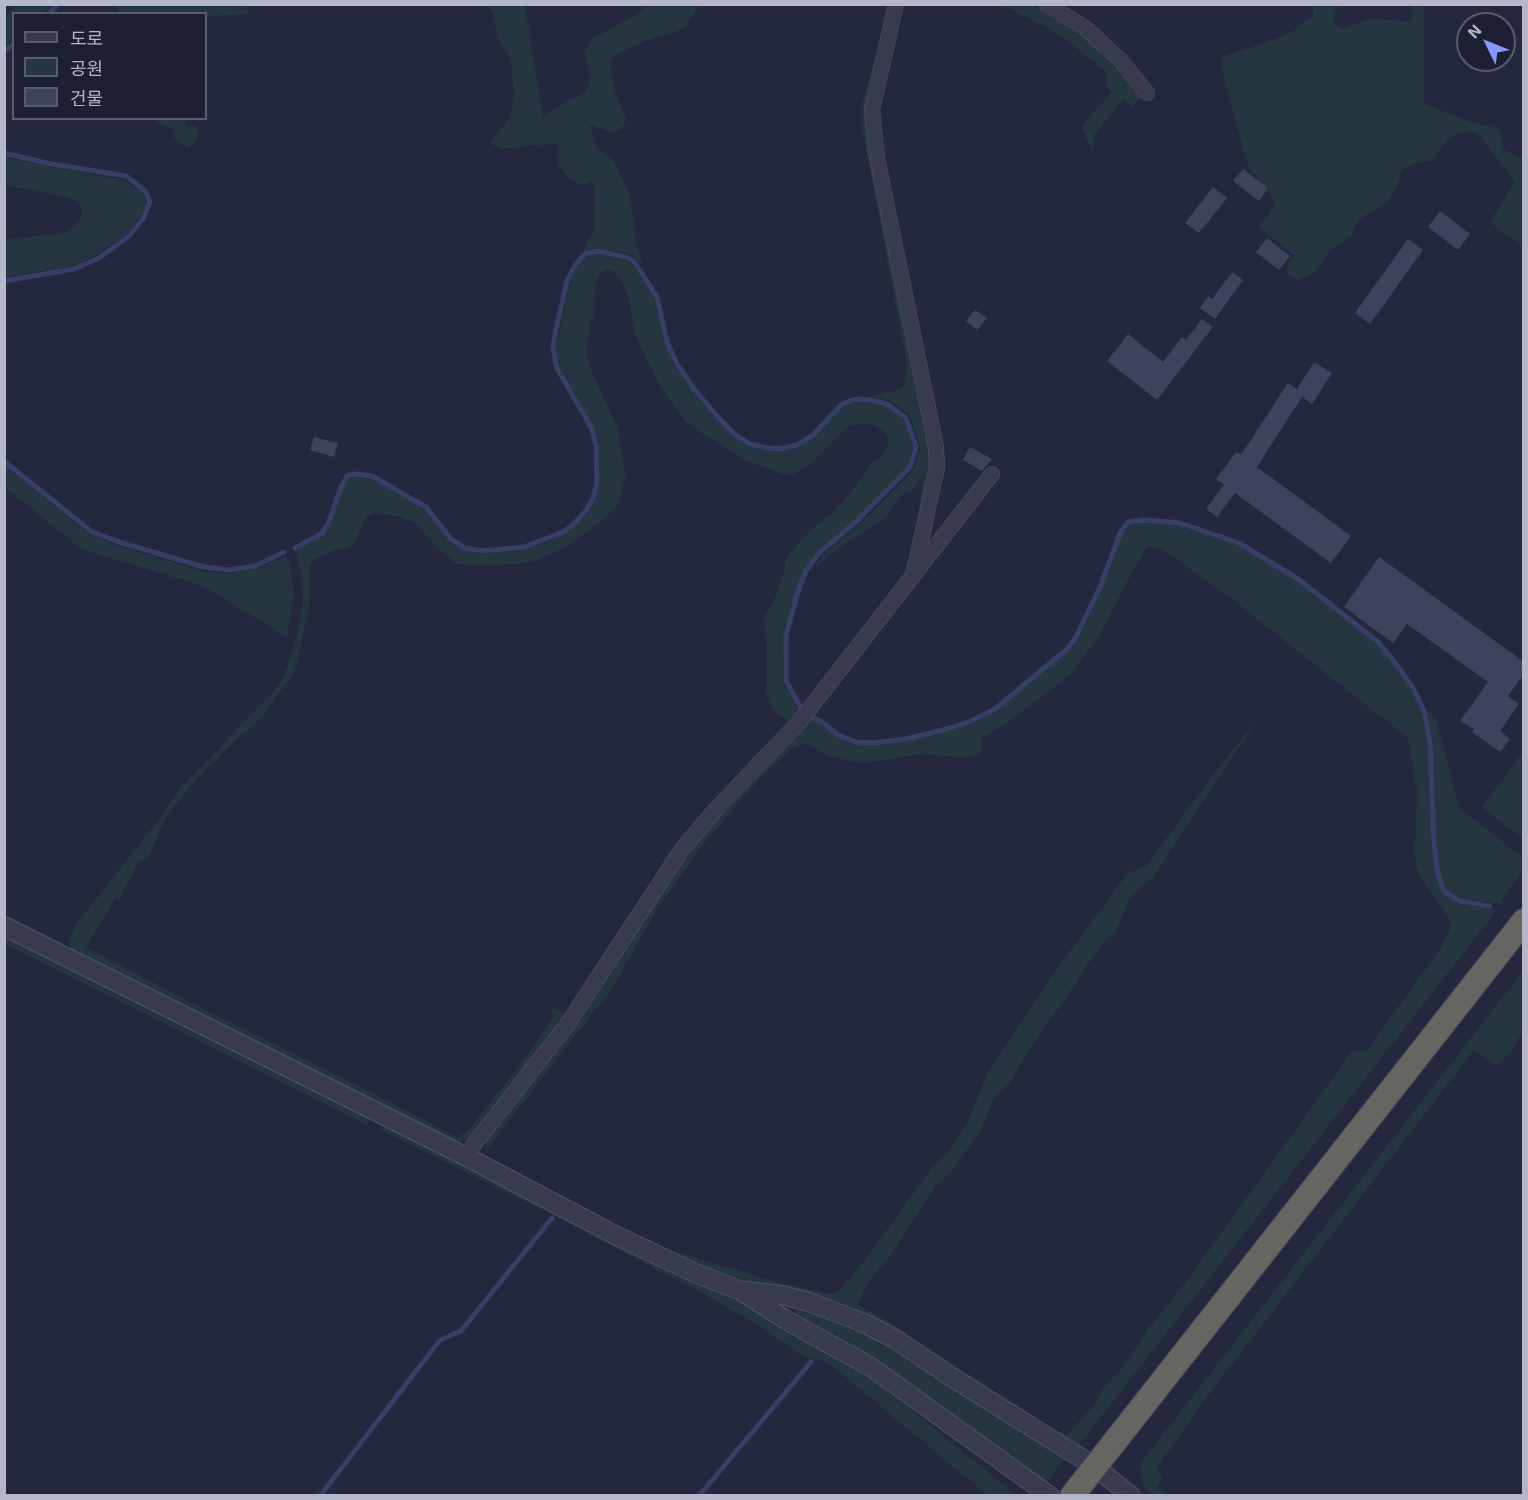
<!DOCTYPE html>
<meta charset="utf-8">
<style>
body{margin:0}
#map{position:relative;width:1528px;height:1500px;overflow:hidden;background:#24283f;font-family:"Exo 2","Noto Sans KR",sans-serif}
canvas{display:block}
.frame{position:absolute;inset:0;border:6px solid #b4b7ca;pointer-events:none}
.legend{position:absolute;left:12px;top:12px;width:195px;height:108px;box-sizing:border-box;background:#1d2034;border:2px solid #595c70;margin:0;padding:8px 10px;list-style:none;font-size:18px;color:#b4b7ca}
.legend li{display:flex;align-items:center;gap:12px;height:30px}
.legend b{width:30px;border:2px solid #595c70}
.north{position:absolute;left:1456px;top:12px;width:60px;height:60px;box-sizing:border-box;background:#1d2034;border:2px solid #595c70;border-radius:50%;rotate:313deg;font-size:16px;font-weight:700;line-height:24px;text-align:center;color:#b4b7ca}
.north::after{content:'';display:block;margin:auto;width:21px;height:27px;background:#8898fa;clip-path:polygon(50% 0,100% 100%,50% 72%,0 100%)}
</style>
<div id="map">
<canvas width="1528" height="1500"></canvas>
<div class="frame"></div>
<ul class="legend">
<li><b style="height:8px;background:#383b4f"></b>도로</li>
<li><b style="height:16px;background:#263640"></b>공원</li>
<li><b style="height:16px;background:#3e435d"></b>건물</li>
</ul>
<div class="north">N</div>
</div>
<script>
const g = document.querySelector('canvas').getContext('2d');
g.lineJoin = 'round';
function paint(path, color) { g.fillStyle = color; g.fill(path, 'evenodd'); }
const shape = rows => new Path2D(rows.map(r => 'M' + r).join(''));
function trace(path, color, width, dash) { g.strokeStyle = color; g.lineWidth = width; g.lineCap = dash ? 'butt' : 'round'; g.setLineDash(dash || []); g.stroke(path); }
const green = shape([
 [17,5,52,5,43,13,14,14,13,40,5,46,5,16],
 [117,5,247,5,249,14,206,16,206,14,119,13],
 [487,5,525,5,543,120,546,114,570,99,580,96,587,91,590,77,585,51,592,39,637,14,649,5,697,5,695,13,684,28,671,34,657,36,621,52,611,59,611,71,615,91,626,120,621,130,611,132,590,125,596,147,613,160,630,195,636,243,645,270,635,257,626,253,597,248,583,251,594,231,595,194,593,181,581,185,568,177,560,168,558,158,559,145,547,144,501,149,490,143,510,118,514,96,511,59,498,39,492,12],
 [890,5,868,105,933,463,911,570,893,594,905,570,918,520,923,476,911,492,903,494,885,517,872,528,851,539,810,571,822,556,860,524,914,469,920,447,910,415,889,400,871,396,900,390,905,383,907,373,906,357,862,127,862,104],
 [1002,5,1032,5,1065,22,1089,40,1142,95,1132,107,1123,99,1094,135,1093,153,1081,127,1112,92,1107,87,1106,72,1068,41,1044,26],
 [1313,5,1337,5,1333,23,1343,29,1372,18,1411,22,1413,5,1424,5,1424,104,1468,121,1499,129,1504,150,1521,158,1523,157,1523,248,1490,222,1515,182,1481,137,1472,131,1451,136,1431,161,1416,163,1402,170,1397,186,1388,201,1358,220,1351,235,1330,251,1312,275,1296,280,1285,271,1294,256,1259,227,1276,203,1248,165,1225,83,1222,57,1265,43,1294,31,1313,15],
 [157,119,186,119,186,125,197,127,198,139,188,148,175,139,173,129,157,123],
 [5,157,45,166,125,180,142,193,147,203,140,217,126,234,97,255,73,266,5,277,5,240,66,232,80,221,82,210,78,202,67,197,5,185],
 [597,254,631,262,655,298,665,342,674,366,692,391,715,418,732,435,749,446,767,451,782,451,799,448,814,437,843,407,858,402,886,406,905,419,913,447,908,466,856,520,817,551,805,568,797,588,784,634,783,682,800,712,789,723,773,709,769,701,767,690,767,642,763,620,776,596,785,569,785,560,805,536,835,510,852,491,873,462,883,455,888,447,889,439,884,431,876,426,868,424,850,425,807,466,794,474,783,474,747,461,697,430,685,421,658,383,634,332,629,297,620,279,613,271,605,270,598,276,595,287,594,311,590,325,586,353,592,372,616,424,619,437,625,476,620,502,605,518,567,547,536,560,518,564,470,566,456,563,442,553,415,523,401,517,374,513,366,517,358,536,350,548,334,550,315,559,309,565,310,592,307,617,294,672,265,713,208,767,186,791,165,819,147,860,139,861,119,900,115,899,86,947,215,1015,322,1067,457,1137,466,1133,523,1061,553,1018,552,1008,567,1016,473,1137,455,1143,71,949,69,939,77,923,158,821,181,787,274,692,283,678,294,648,300,621,303,601,302,579,296,550,322,535,330,525,343,487,349,478,365,477,372,479,424,509,449,541,464,550,483,554,524,549,547,542,575,526,588,514,595,499,599,483,599,446,594,428,560,367,556,348,570,282,578,265,586,257],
 [5,465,90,535,121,547,203,571,229,574,256,569,286,556,292,575,293,598,287,637,203,586,81,549,5,487],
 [1145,522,1179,525,1238,545,1297,581,1376,642,1404,677,1422,712,1428,743,1432,801,1432,843,1436,874,1443,892,1459,903,1497,910,1075,1450,946,1367,765,1287,733,1279,681,1259,665,1251,683,1254,780,1283,824,1293,837,1293,866,1259,931,1169,949,1151,966,1125,988,1073,1054,973,1113,893,1127,874,1146,866,1223,762,1262,715,1226,766,1153,878,1145,883,1127,902,1116,932,1105,941,1093,956,1062,1004,1045,1025,1009,1083,994,1098,981,1130,954,1168,935,1186,893,1252,873,1276,857,1304,887,1321,1050,1427,1067,1435,1091,1409,1105,1386,1127,1362,1149,1328,1186,1282,1353,1050,1367,1050,1441,948,1451,926,1448,916,1424,882,1417,869,1415,856,1417,789,1408,738,1228,596,1162,549,1148,546,1129,578,1100,635,1069,676,1001,727,981,738,981,750,976,756,965,758,924,754,864,763,830,757,806,743,791,749,762,776,708,838,657,909,613,987,487,1149,486,1141,491,1131,696,838,811,719,824,726,838,737,855,744,873,745,906,741,948,731,972,723,996,710,1069,650,1078,639,1102,588,1122,532,1129,523],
 [1426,710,1436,718,1459,808,1523,857,1523,870,1499,903,1460,899,1446,890,1440,873,1436,843,1432,742],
 [1523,752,1523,839,1482,807],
 [4,935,366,1116,370,1120,368,1125,5,944],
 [1523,971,1523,1031,1512,1050,1496,1065,1474,1050,1206,1398,1156,1469,1163,1477,1156,1487,1164,1495,1152,1495,1143,1484,1140,1464],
 [387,1123,734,1295,805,1342,831,1354,882,1386,1016,1495,987,1495,847,1378,824,1361,804,1357,748,1319,698,1291,551,1214,381,1130],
 [801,1308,856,1324,1066,1458,1043,1487,796,1317,796,1311]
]);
const stream = shape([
 [49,14,58,4],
 [4,51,14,44],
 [4,153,46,163,126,176,145,191,150,202,143,219,129,236,99,258,74,269,4,281],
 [4,461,92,532,122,543,204,567,229,570,255,566,284,552],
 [295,548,321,534,328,524,341,487,347,476,356,474,372,476,426,507,451,539,465,548,483,551,524,547,561,533,573,525,585,512,593,498,597,483,596,447,592,429,557,368,553,348,555,334,567,281,576,264,585,254,597,251,625,257,633,260,657,297,667,342,677,364,694,389,717,416,733,433,750,444,767,448,781,449,797,445,812,436,842,404,857,399,870,400,887,404,906,418,916,447,910,467,857,521,819,553,807,569,799,588,786,635,786,681,801,708],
 [812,717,825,724,838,735,856,742,873,743,906,739,947,729,971,721,995,709,1067,649,1076,637,1100,587,1121,531,1128,522,1145,520,1180,523,1239,543,1298,579,1377,641,1393,660,1413,688,1424,711,1430,742,1434,843,1438,874,1444,891,1459,901,1490,906],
 [320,1496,440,1340,461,1331,552,1218],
 [699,1496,811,1362]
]);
const building = shape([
 [1243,169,1268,188,1259,201,1233,181],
 [1213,187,1227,198,1199,233,1185,223],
 [1440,211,1470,234,1458,250,1428,227],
 [1267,238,1290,256,1279,270,1256,252],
 [1408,239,1423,250,1370,324,1355,313],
 [1232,272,1243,280,1215,319,1200,308,1208,296,1212,299],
 [975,310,987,318,977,330,966,321],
 [1202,319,1213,327,1157,400,1107,361,1128,334,1163,362,1182,337,1186,340],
 [1314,362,1332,373,1312,404,1302,397,1257,467,1351,536,1331,563,1235,493,1217,517,1206,509,1224,485,1216,479,1236,452,1241,455,1288,383,1297,389],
 [314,437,338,443,334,457,310,450],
 [970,447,992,459,982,471,963,460],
 [1379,557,1524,662,1524,674,1508,696,1519,704,1500,731,1510,739,1500,752,1472,732,1474,729,1460,721,1488,682,1407,624,1393,643,1344,607]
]);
const minor = shape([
 [896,4,872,110,877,158,936,447,937,467,915,568],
 [1046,4,1084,27,1103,44,1121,61,1147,93],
 [465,1156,567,1025,682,849,716,809,800,721,992,474]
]);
const tertiary = shape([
 [4,926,465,1156,617,1236,695,1273,741,1291,786,1320,871,1367,1050,1496],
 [745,1291,782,1295,809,1302,864,1323,895,1339,953,1378,1094,1466,1131,1496]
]);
const trunk = shape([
 [1072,1496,1524,921]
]);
paint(green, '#263640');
trace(stream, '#373f66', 5);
paint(building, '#3e435d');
trace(minor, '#505367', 16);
trace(tertiary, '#505367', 20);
trace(trunk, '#404357', 26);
trace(minor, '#383b4f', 15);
trace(tertiary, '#383b4f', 18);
trace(trunk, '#666562', 24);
</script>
